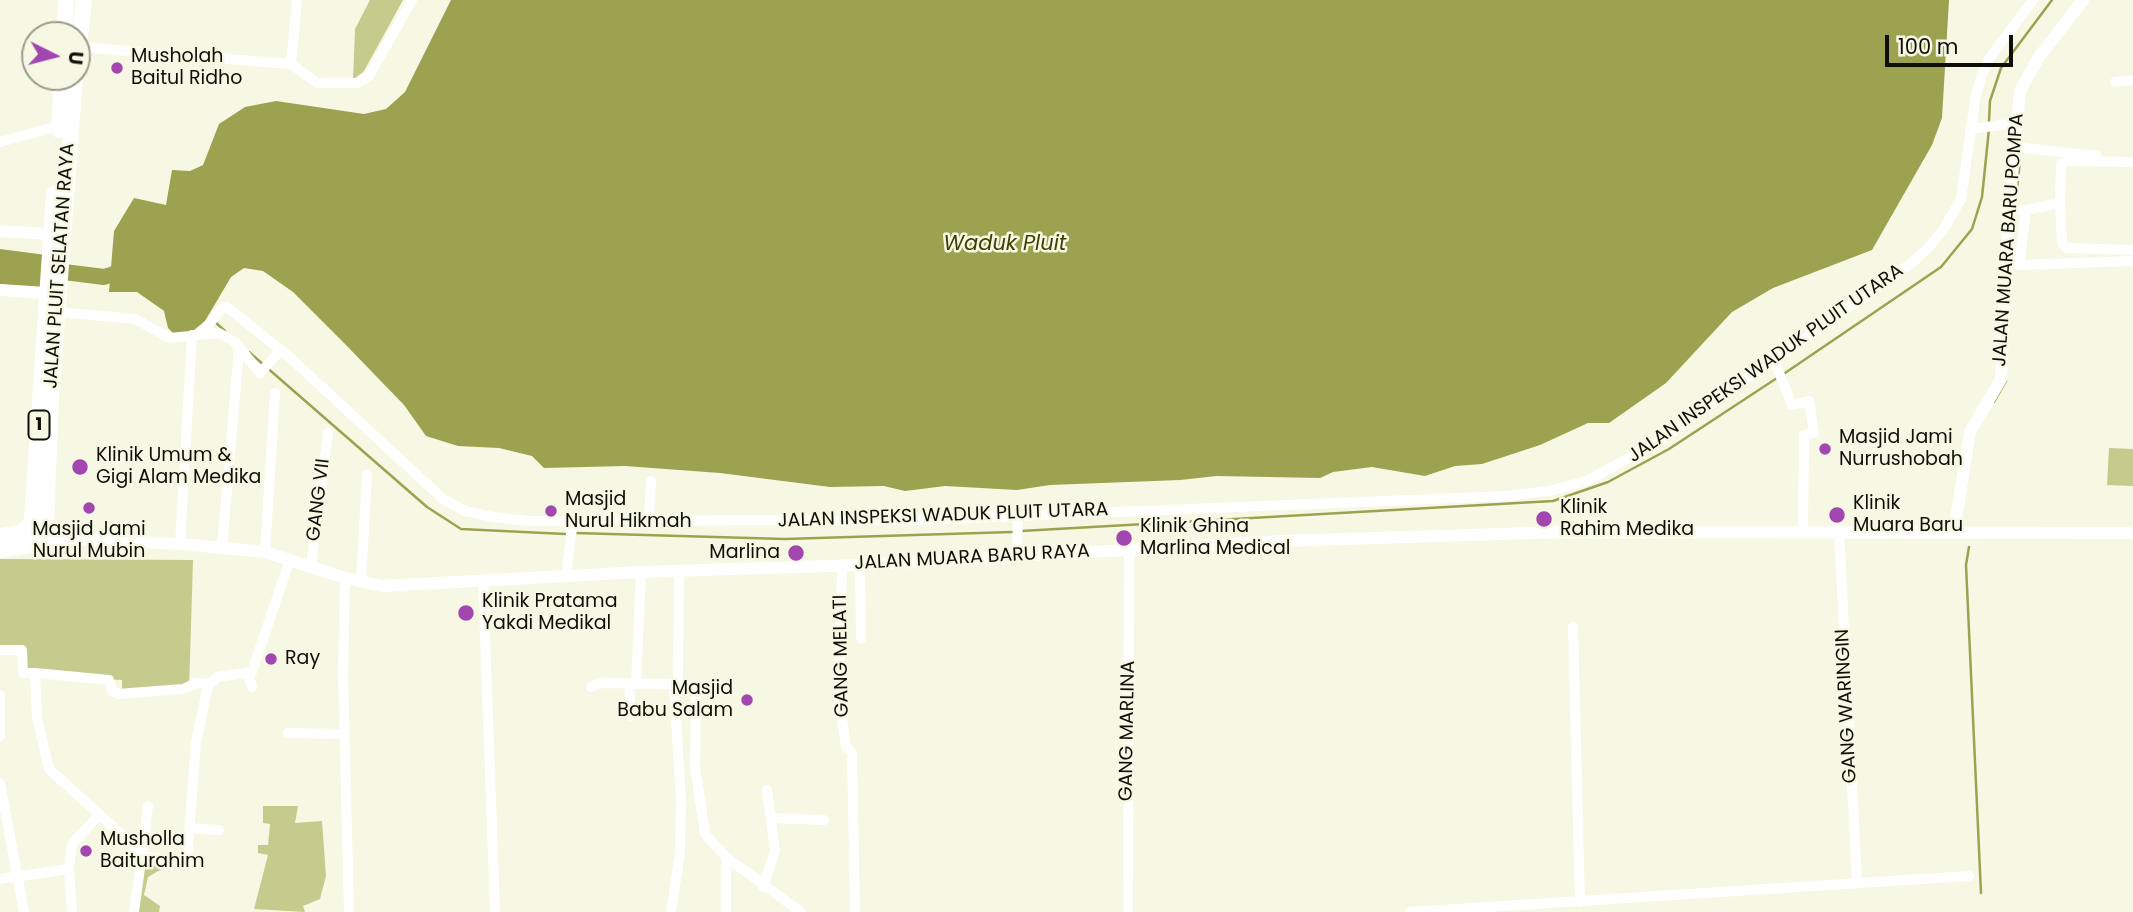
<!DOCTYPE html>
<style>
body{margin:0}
#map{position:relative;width:2133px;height:912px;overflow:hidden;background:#f6f8e4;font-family:Poppins,sans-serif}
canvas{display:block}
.north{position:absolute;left:21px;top:21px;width:70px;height:70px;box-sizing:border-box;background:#f6f8e4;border:2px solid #9a9b8c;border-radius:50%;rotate:96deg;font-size:19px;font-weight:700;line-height:28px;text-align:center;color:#0f0f09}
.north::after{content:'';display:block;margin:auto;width:24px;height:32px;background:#a246b0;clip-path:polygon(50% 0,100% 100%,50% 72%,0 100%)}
.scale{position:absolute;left:1885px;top:35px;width:128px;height:32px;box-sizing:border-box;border:4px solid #0f0f09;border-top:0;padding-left:9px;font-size:21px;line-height:24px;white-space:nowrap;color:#0f0f09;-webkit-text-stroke:5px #f6f8e4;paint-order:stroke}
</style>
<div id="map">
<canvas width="2133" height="912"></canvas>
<div class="north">U</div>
<div class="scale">100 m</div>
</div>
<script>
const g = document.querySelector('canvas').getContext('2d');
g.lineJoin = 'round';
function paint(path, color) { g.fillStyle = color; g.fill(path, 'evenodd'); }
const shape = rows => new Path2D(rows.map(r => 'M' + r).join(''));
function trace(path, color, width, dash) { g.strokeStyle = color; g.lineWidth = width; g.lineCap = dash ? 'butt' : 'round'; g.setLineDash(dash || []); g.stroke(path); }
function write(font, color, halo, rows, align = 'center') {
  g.font = font + ' Poppins,sans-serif'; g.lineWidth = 5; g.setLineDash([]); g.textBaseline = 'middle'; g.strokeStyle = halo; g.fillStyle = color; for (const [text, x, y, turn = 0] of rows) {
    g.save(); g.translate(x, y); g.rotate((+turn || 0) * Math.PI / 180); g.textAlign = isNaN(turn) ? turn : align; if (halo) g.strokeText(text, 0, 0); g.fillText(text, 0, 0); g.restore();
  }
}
const green = shape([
 [370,0,403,0,364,71,353,80,355,29],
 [2109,448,2133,449,2133,486,2107,485],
 [0,559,193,560,189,691,122,695,122,680,26,676,27,650,0,650],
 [263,806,298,806,295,823,322,821,326,876,320,899,303,906,305,912,254,909,268,855,258,853,258,845,268,845,270,824,263,823],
 [141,862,167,866,148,877,144,895,160,906,159,912,137,912]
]);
const water = shape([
 [451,0,1949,0,1942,118,1932,145,1872,250,1773,288,1732,312,1666,383,1609,423,1588,423,1540,445,1482,464,1455,466,1425,476,1372,467,1333,472,1320,478,1217,476,1180,480,1050,485,1017,490,945,486,905,491,884,486,830,487,720,473,625,466,544,468,532,456,499,448,458,446,426,436,404,405,346,345,293,292,263,271,244,268,231,277,205,321,188,335,176,336,168,328,164,311,137,292,109,292,114,231,134,198,166,205,172,170,190,171,203,165,219,124,245,107,276,101,364,114,386,109,405,92],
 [0,249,46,255,44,289,0,284]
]);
const stream = shape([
 [1989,122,1990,101,2001,68,2052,0],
 [2016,198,2020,160],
 [215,322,225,331],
 [249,352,427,507,461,529,565,534],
 [1785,373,1941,267,1972,229,1982,197,1989,129],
 [1994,402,2006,381],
 [1021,531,1553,501,1608,482,1669,449,1777,378],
 [575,533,785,539,1012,532],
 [1969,547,1966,565,1981,893]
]);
const river = shape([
 [48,270,104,277,129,269]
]);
const minor = shape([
 [79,47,291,64,317,83,357,83,369,76,412,0],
 [291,64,297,0],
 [2115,82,2133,80],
 [1970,129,2016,123],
 [0,142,59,126],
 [2014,147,2097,156],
 [2133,162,2068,161,2061,164,2060,203,2062,243,2066,248,2133,250],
 [2009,209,2026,210,2019,265,2133,261],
 [2026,210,2060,203],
 [58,312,135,319,170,338,219,333,235,342,260,373,278,353,284,352,443,499,465,511,493,517,528,521,921,520,1507,496,1548,491,1587,481,1661,440,1913,262,1929,247,1943,230,1961,199,1976,94,1982,75,1989,59,2033,0],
 [200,335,223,307,227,307,282,351],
 [1774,360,1792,405,1809,401,1814,433,1804,435,1803,530],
 [649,519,651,481],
 [1839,530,1857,882],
 [180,544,192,335],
 [222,547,239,349],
 [265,552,275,393],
 [1017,554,1018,515],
 [842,565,839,698,846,747,852,753,855,912],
 [860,565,861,639],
 [311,566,328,433],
 [566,577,573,520],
 [345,578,343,675,349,912],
 [483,580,495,912],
 [361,582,367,475],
 [1573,627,1580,902],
 [0,650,22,650,23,673,35,673],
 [248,674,252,687],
 [629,684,631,716],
 [636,684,641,572],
 [678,684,679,571],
 [591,687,600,683,678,684,693,688,696,693,695,766,705,834,726,857,801,912],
 [0,695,0,736],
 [288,733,344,734],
 [0,783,24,912],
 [771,818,824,820],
 [190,828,219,830],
 [142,853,148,806],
 [141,856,187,862,196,742,208,686,217,677,252,672,290,559],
 [726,857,726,912],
 [0,879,69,869],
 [763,887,775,851,767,790],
 [72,912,69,869,72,844,99,815],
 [134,912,142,853,49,769,37,717,35,673,109,680,112,691,118,694,183,689,196,683,209,684],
 [671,912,680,853,681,800,674,685],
 [1128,912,1129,549],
 [1410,912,1969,876]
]);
const tertiary = shape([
 [0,231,50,234],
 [0,290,46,293],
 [1954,531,1970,432,2001,379,2009,209,2020,91,2039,57,2083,0],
 [39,537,180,544,265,552,345,578,382,586,641,572,860,565,1284,541,1563,532,2133,533]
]);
const trunk = shape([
 [64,35,66,0],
 [77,65,84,0],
 [59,130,62,77],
 [0,536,17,534,28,528,32,520,54,194],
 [0,550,31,545,46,524,51,398,75,77]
]);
const markers = [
 [117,68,7,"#a246b0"],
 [1825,449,7,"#a246b0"],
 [80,467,9,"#a246b0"],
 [89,508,7,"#a246b0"],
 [551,511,7,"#a246b0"],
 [1837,515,9,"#a246b0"],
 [1544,519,9,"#a246b0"],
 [1124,538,9,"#a246b0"],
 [796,553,9,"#a246b0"],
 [466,613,9,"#a246b0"],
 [271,659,7,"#a246b0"],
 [747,700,7,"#a246b0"],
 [86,851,7,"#a246b0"]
];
const shields = [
 [39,425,21]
];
const shieldNames = [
 ["1",39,425]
];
const poiNames = [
 ["Musholah",131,57],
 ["Baitul Ridho",131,79],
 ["Masjid Jami",1839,438],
 ["Nurrushobah",1839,460],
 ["Klinik Umum &",96,456],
 ["Gigi Alam Medika",96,478],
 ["Masjid",565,500],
 ["Nurul Hikmah",565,522],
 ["Klinik",1853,504],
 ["Muara Baru",1853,526],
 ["Klinik",1560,508],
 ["Rahim Medika",1560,530],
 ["Klinik Ghina",1140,527],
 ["Marlina Medical",1140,549],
 ["Masjid Jami",89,530,"center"],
 ["Nurul Mubin",89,552,"center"],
 ["Marlina",780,553,"right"],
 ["Klinik Pratama",482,602],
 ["Yakdi Medikal",482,624],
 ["Ray",285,659],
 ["Masjid",733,689,"right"],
 ["Babu Salam",733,711,"right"],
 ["Musholla",100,840],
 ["Baiturahim",100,862]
];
const streetNames = [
 ["JALAN MUARA BARU POMPA",2009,240,-86],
 ["JALAN PLUIT SELATAN RAYA",60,266,-86],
 ["JALAN INSPEKSI WADUK PLUIT UTARA",1766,364,-35],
 ["GANG VII",319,500,-83],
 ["JALAN INSPEKSI WADUK PLUIT UTARA",943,516,-2],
 ["JALAN MUARA BARU RAYA",972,558,-3],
 ["GANG MELATI",842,656,-91],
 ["GANG WARINGIN",1847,706,-93],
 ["GANG MARLINA",1128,731,-89]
];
const waterNames = [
 ["Waduk Pluit",1005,245]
];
paint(green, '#c5cb8d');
paint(water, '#9ca250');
trace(stream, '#9ca250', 2.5);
trace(river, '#9ca250', 16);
trace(minor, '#fff', 10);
trace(tertiary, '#fff', 12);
trace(trunk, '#fff', 16);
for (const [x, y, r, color] of markers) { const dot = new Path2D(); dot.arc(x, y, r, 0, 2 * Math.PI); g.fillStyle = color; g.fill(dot); trace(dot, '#f6f8e4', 2.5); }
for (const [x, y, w] of shields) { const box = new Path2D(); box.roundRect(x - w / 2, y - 14.5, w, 29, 5); g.fillStyle = '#f6f8e4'; g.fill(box); trace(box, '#0f0f09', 2); }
write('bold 18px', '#0f0f09', null, shieldNames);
write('19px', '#0f0f09', '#f6f8e4', poiNames, 'left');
write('19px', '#0f0f09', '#f6f8e4', streetNames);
write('italic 21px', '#3e4100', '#f6f8e4', waterNames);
</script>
